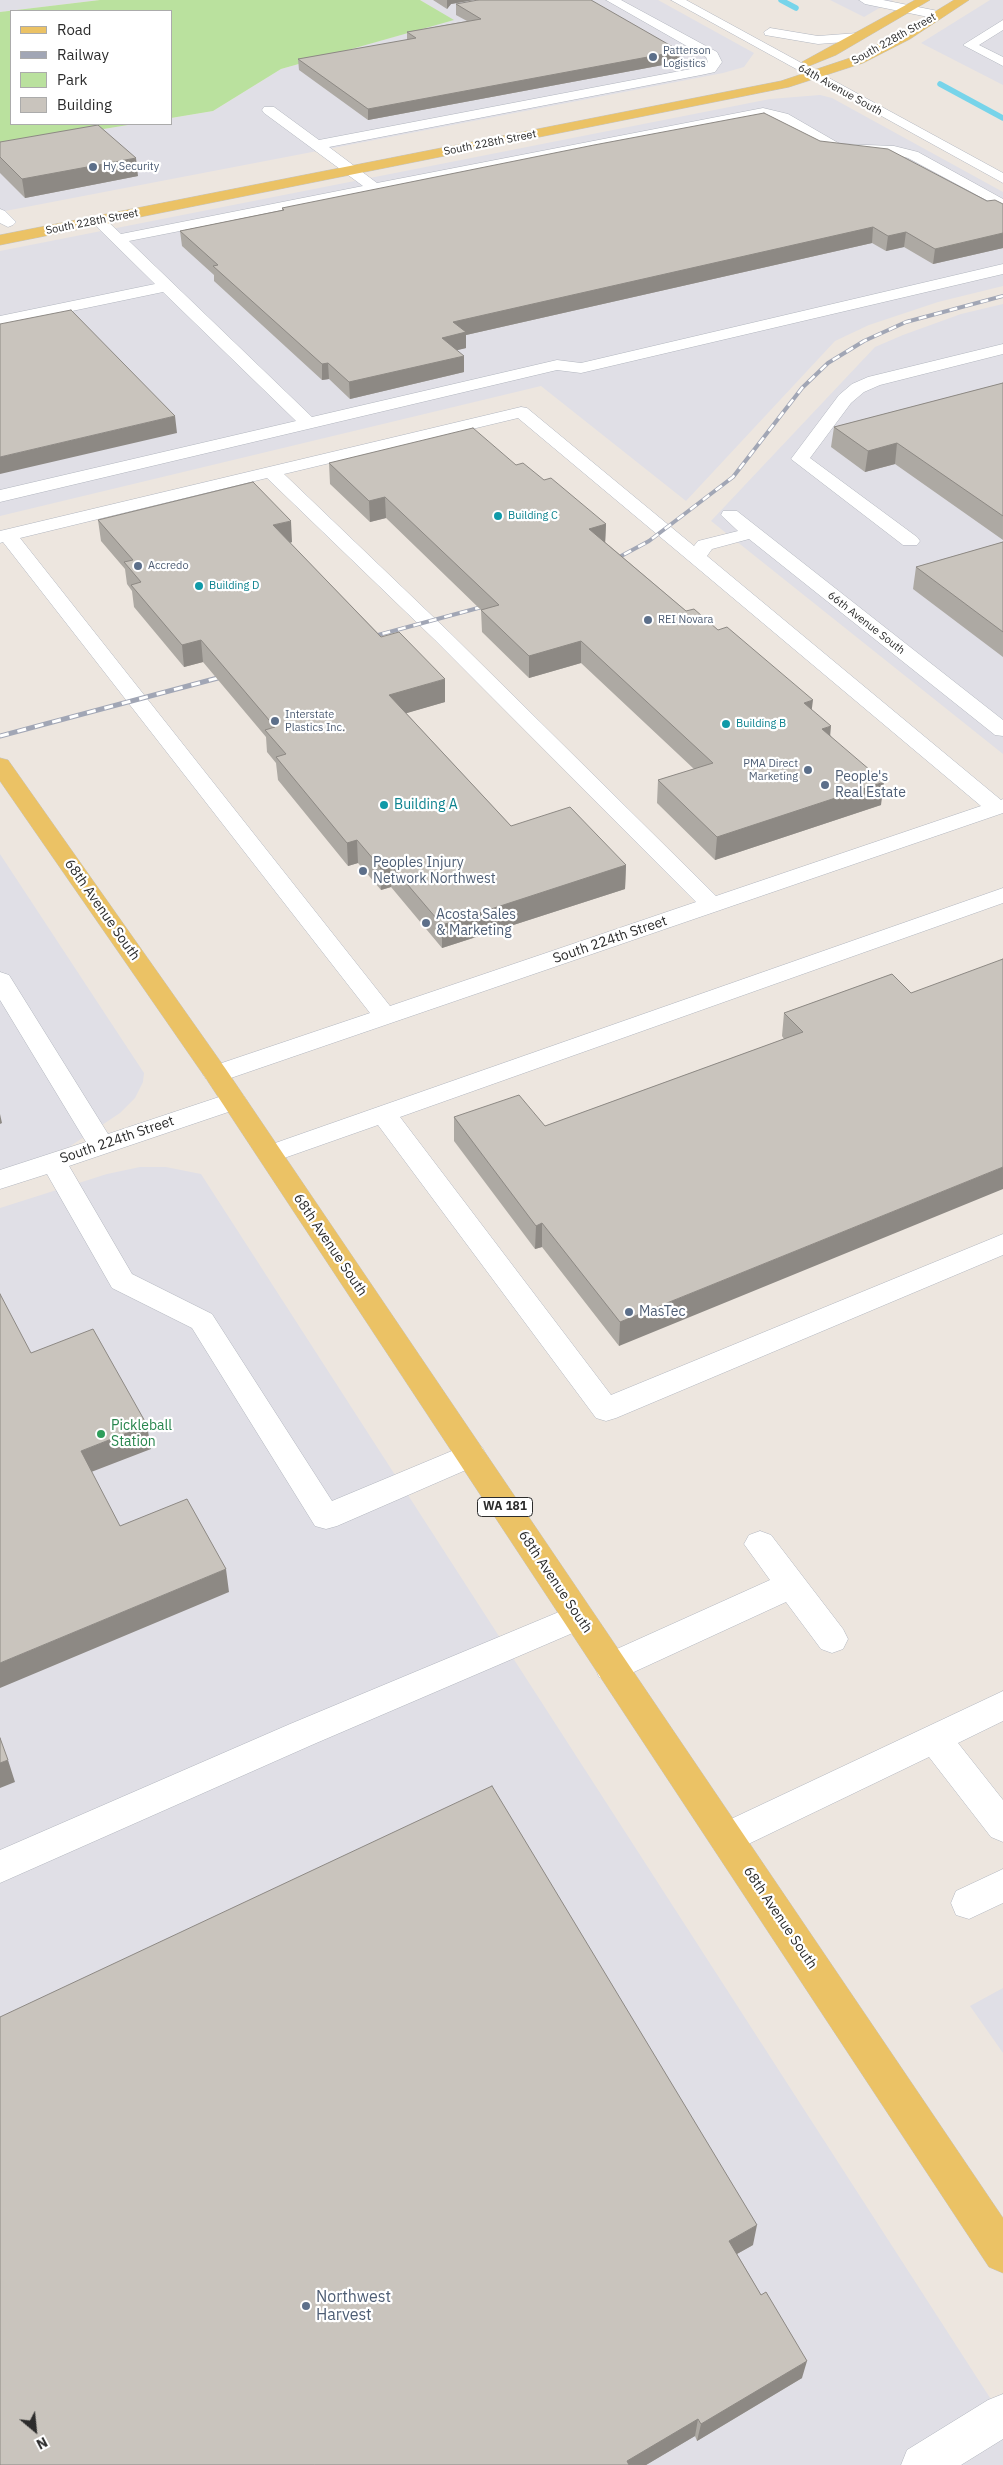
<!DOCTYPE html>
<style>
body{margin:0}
#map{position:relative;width:1003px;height:2465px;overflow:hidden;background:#ede6df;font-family:"IBM Plex Sans",sans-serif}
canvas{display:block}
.legend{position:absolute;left:10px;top:10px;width:162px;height:115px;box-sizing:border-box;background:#fff;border:1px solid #ababab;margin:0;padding:6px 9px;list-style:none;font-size:15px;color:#2c2c2c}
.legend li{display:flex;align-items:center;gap:10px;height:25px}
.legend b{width:25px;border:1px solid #ababab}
.north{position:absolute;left:10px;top:2405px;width:50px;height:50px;-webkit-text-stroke:4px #fff;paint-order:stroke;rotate:152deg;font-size:14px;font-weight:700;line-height:20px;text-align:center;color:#2c2c2c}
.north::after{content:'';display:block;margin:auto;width:18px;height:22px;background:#2c2c2c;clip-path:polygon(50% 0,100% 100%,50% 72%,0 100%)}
</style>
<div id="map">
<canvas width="1003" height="2465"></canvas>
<ul class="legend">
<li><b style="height:6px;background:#ebc265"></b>Road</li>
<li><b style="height:6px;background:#a1a6b5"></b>Railway</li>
<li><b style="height:14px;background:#bae19e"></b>Park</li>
<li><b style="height:14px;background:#c9c4bd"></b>Building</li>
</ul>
<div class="north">N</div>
</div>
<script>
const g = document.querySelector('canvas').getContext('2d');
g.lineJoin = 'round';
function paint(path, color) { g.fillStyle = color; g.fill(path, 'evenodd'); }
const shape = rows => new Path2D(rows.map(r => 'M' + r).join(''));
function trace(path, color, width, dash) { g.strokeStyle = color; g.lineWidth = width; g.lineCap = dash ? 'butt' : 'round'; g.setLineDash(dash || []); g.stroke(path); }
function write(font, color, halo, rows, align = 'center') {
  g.font = font + ' "IBM Plex Sans",sans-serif'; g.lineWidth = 4.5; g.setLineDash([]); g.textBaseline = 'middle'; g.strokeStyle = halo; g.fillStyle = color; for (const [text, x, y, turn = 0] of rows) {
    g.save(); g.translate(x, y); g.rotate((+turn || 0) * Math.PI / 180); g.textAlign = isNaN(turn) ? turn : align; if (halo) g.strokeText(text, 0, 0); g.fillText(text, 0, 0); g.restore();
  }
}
const industrial = shape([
 [0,0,100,0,0,12],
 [420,0,658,0,754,53,744,67,723,73,0,212,0,146,134,124,171,124,171,118,213,111,281,69,453,20],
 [830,0,893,0,864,17],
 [990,0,1003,0,1003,85,921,43],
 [820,95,832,98,1003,192,1003,286,938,302,869,325,835,341,686,501,541,386,0,516,0,251,770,99],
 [1003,304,1003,754,711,521,875,347,903,335,961,314],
 [0,854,144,1073,143,1082,135,1098,120,1113,69,1147,0,1171],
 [140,1167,166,1167,201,1174,1003,2418,1003,2465,0,2465,0,1208,107,1174],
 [1003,1988,1003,2053,970,2006]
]);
const green = shape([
 [100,0,420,0,454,20,281,69,213,111,171,118,171,11,11,11,11,124,134,124,0,146,0,12]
]);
const stream = shape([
 [781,0,796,8],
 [940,84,1003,118]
]);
const minor = shape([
 [606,0,621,0,717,52,722,62,715,72,701,75,329,147,377,183,763,108,788,114,840,144,894,146,918,152,1003,199,1003,209,908,158,894,154,847,154,830,150,778,120,763,116,129,241,312,417,557,360,581,363,1003,264,1003,274,581,373,557,370,0,502,0,490,296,421,163,292,0,326,0,316,155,284,94,224,91,221,94,218,104,218,121,234,363,186,264,113,262,110,264,107,274,107,319,140,701,67,708,62,706,57,606,0],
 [671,0,686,0,1003,173,1003,183,671,0],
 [859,0,883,0,938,11,944,15,938,19,865,4,859,0],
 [1003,20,1003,30,979,45,1003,57,1003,66,963,45,1003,20],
 [770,28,818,36,858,33,864,37,858,41,818,44,765,35,764,32,770,28],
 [0,209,5,211,16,222,13,225,8,227,0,223,0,209],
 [1003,344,1003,354,880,385,864,392,851,403,810,458,917,537,920,541,917,545,903,545,791,459,839,395,852,384,868,377,1003,344],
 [521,407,527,408,694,546,698,541,738,531,721,515,723,511,737,511,1003,720,1003,736,995,735,749,539,712,549,707,556,1001,800,1003,799,1003,813,225,1080,216,1082,207,1080,203,1074,207,1068,370,1013,3,542,0,543,0,531,521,407],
 [518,418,689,561,981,806,716,896,449,632,284,474,518,418],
 [267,478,435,640,696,902,390,1006,20,538,267,478],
 [1003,888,1003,903,400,1117,611,1395,1003,1234,1003,1255,616,1418,606,1421,596,1418,378,1125,270,1163,261,1160,257,1154,261,1148,1003,888],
 [0,972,9,975,108,1134,234,1092,243,1095,247,1101,243,1107,69,1166,132,1274,212,1314,332,1501,471,1443,482,1447,486,1455,482,1463,337,1526,326,1529,315,1526,192,1328,112,1288,47,1174,0,1189,0,1170,86,1142,0,1000,0,972],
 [760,1531,771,1535,843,1629,848,1639,843,1649,832,1653,821,1649,786,1602,623,1677,611,1681,599,1677,595,1667,599,1657,770,1580,744,1544,749,1535,760,1531],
 [578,1604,589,1608,594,1617,589,1626,314,1744,0,1883,0,1850,290,1724,578,1604],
 [1003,1691,1003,1721,958,1743,1003,1800,1003,1842,991,1837,929,1757,738,1849,726,1854,714,1849,709,1838,714,1827,1003,1691],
 [1003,1869,1003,1903,969,1919,956,1915,951,1903,956,1891,1003,1869],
 [1003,2394,1003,2439,961,2465,901,2465,907,2450,988,2400,1003,2394]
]);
const major = shape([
 [915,0,930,0,836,55,809,66,802,62,915,0],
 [954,0,969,0,910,39,863,63,789,87,0,245,0,235,781,81,853,57,900,33,954,0],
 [0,758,8,760,225,1068,1003,2218,1003,2273,989,2267,207,1080,0,781,0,758]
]);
const railFar1 = shape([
 [610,562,649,541,733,477,802,388,828,363,864,341,906,322,1003,296],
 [367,638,493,604]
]);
const rail = shape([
 [0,736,229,675]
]);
const wall = shape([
 [433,0,474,0,451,4,447,9],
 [456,4,679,62,368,120,299,70,298,59,407,40,407,32,467,21,456,15],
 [820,141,987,201,1003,204,1003,248,933,264,904,247,886,251,872,243,466,335,466,348,457,350,464,372,350,399,329,379,322,380,214,281,214,275,182,246,180,231,282,210,282,208],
 [0,142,138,176,25,198,0,173],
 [1003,383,1003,540,895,464,865,472,831,447,834,427],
 [329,463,516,465,544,480,606,524,605,542,686,611,812,710,881,805,715,860,657,803,658,780,694,769,581,663,529,678,482,632,481,610,386,518,370,522,330,484],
 [98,520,292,542,290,543,445,702,406,713,511,826,626,865,625,889,442,948,391,887,381,890,358,863,348,866,278,780,276,763,267,752,266,737,203,662,184,667,134,607,132,591,127,584,125,569,101,541],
 [1003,542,1003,657,913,589,916,567],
 [892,974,619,1346,542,1247,535,1249,454,1141,454,1117,545,1126,784,1039,782,1036,784,1013],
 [753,2245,737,2254,761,2295,802,2378,697,2441,695,2436,646,2465,0,2465]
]);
const shadedWall = shape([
 [447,0,474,0,451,4,447,9],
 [680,51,679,62,368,120,368,109],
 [136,158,138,176,25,198,22,179],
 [873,227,872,243,466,335,466,348,442,354,442,338,453,322],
 [906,232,904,247,886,251,888,236],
 [1003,233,1003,248,933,264,935,249],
 [464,356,464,372,350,399,349,382],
 [328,363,329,379,322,380,322,364],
 [175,416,177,433,0,474,0,457],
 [897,443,895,464,865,472,868,451],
 [385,497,386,518,370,522,369,501],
 [291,521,292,542,275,547,273,525],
 [606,524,605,546,589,529],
 [201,640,203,662,184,667,182,645],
 [581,641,581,663,529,678,529,656],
 [445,679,445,702,390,718,389,695],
 [813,700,810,723,804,703],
 [831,726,829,749,822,729],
 [884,782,881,805,715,860,717,837],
 [357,840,358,863,348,866,347,843],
 [390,864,391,887,381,890,380,867],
 [626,865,625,889,442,948,442,925],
 [0,1114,2,1123,0,1124],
 [1003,1167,1003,1189,619,1346,620,1322],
 [542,1223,542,1247,535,1249,536,1226],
 [147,1425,151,1449,86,1474,81,1451],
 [226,1569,229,1592,0,1688,0,1663],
 [8,1760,15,1782,0,1788,0,1763],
 [757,2225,753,2245,726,2260,729,2241],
 [807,2361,802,2378,697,2441,701,2424],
 [698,2419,695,2436,646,2465,627,2465,627,2461]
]);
const building = shape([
 [478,0,591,0,680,51,368,109,298,59,416,38,407,32,481,19,456,4,478,0],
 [764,113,820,141,888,149,987,201,995,200,1003,204,1003,233,935,249,906,232,888,236,873,227,453,322,466,332,442,338,464,356,349,382,328,363,322,364,213,266,218,265,180,231,284,210,282,208,594,145,764,113],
 [98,125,136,158,22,179,0,157,0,142,98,125],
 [71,310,175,416,0,457,0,324,71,310],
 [1003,383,1003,516,897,443,868,451,834,427,1003,383],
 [473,428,516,465,523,463,544,480,551,478,606,524,589,529,686,611,694,609,718,630,727,627,813,700,804,703,831,726,822,729,884,782,717,837,658,780,713,763,581,641,529,656,481,610,499,605,385,497,369,501,329,463,473,428],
 [253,482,291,521,273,525,381,637,399,632,445,679,389,695,511,826,570,807,626,865,442,925,390,864,380,867,357,840,347,843,276,757,286,754,265,730,275,727,201,640,182,645,131,585,141,582,124,562,133,560,98,520,253,482],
 [1003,542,1003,632,916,567,1003,542],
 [1003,959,1003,1167,620,1322,542,1223,536,1226,454,1117,519,1095,545,1126,803,1032,784,1013,892,974,911,993,1003,959],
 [0,1294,31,1353,93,1329,147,1425,81,1451,120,1526,187,1499,226,1569,0,1663,0,1294],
 [0,1738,8,1760,0,1763,0,1738],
 [492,1786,757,2225,729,2241,761,2295,766,2292,807,2361,701,2424,698,2419,627,2461,629,2465,0,2465,0,2017,492,1786]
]);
const markers = [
 [653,57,5,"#5c6f8a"],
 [93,167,5,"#5c6f8a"],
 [498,516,5,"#0f9aa8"],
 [138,566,5,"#5c6f8a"],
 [199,586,5,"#0f9aa8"],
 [648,620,5,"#5c6f8a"],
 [275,721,5,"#5c6f8a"],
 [726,724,5,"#0f9aa8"],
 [808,770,5,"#5c6f8a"],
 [825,785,5,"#5c6f8a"],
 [384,805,5,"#0f9aa8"],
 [363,871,5,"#5c6f8a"],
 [426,923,5,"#5c6f8a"],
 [629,1312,5,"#5c6f8a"],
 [101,1434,5,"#2e9e5b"],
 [306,2306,5,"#5c6f8a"]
];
const farStreetnames = [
 ["South 228th Street",894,39,-29],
 ["64th Avenue South",840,90,29],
 ["South 228th Street",490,143,-11],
 ["South 228th Street",92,222,-11],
 ["66th Avenue South",866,623,38]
];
const farServicenames = [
 ["Patterson",663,51],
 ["Logistics",663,64],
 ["Hy Security",103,167],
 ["Accredo",148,566],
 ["REI Novara",658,620],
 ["Interstate",285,715],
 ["Plastics Inc.",285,728],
 ["PMA Direct",798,764,"right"],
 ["Marketing",798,777,"right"]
];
const farCulturenames = [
 ["Building C",508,516],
 ["Building D",209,586],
 ["Building B",736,724]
];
const shields = [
 [505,1507,55]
];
const shieldNames = [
 ["WA 181",505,1507]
];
const serviceNames = [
 ["People's",835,777],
 ["Real Estate",835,793],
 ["Peoples Injury",373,863],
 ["Network Northwest",373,879],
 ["Acosta Sales",436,915],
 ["& Marketing",436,931],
 ["MasTec",639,1312]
];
const cultureNames = [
 ["Building A",394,805]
];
const streetNames = [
 ["68th Avenue South",102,910,55],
 ["South 224th Street",610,940,-19],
 ["South 224th Street",117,1140,-19],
 ["68th Avenue South",330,1245,56],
 ["68th Avenue South",555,1582,56],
 ["68th Avenue South",780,1918,56]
];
const leisureNames = [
 ["Pickleball",111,1426],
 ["Station",111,1442]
];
const nearServicenames = [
 ["Northwest",316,2297],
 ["Harvest",316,2315]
];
paint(industrial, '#e0dfe6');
paint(green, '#bae19e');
trace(stream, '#77d4ea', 5.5);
trace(minor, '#b2b6bf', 1);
trace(major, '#c4c4c4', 1);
paint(minor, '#fff');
paint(major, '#ebc265');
trace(railFar1, '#a1a6b5', 4);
trace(rail, '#a1a6b5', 5);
trace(railFar1, '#fff', 2.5, [8]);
trace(rail, '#fff', 3, [9]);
paint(wall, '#ada9a3');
paint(shadedWall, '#8d8984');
paint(building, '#c9c4bd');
trace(building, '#8d8984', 1);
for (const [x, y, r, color] of markers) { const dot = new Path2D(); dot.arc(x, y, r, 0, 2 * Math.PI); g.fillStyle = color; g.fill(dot); trace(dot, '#fff', 2); }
write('11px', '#2c2c2c', '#fff', farStreetnames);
write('11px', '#4e5e75', '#fff', farServicenames, 'left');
write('11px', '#0d838f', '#fff', farCulturenames, 'left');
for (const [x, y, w] of shields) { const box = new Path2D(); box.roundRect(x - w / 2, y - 9.5, w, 19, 4); g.fillStyle = '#fff'; g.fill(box); trace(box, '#2c2c2c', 1); }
write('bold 12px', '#2c2c2c', null, shieldNames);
write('14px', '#4e5e75', '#fff', serviceNames, 'left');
write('14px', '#0d838f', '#fff', cultureNames, 'left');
write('14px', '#2c2c2c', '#fff', streetNames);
write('14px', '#27864d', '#fff', leisureNames, 'left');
write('16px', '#4e5e75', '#fff', nearServicenames, 'left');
</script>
